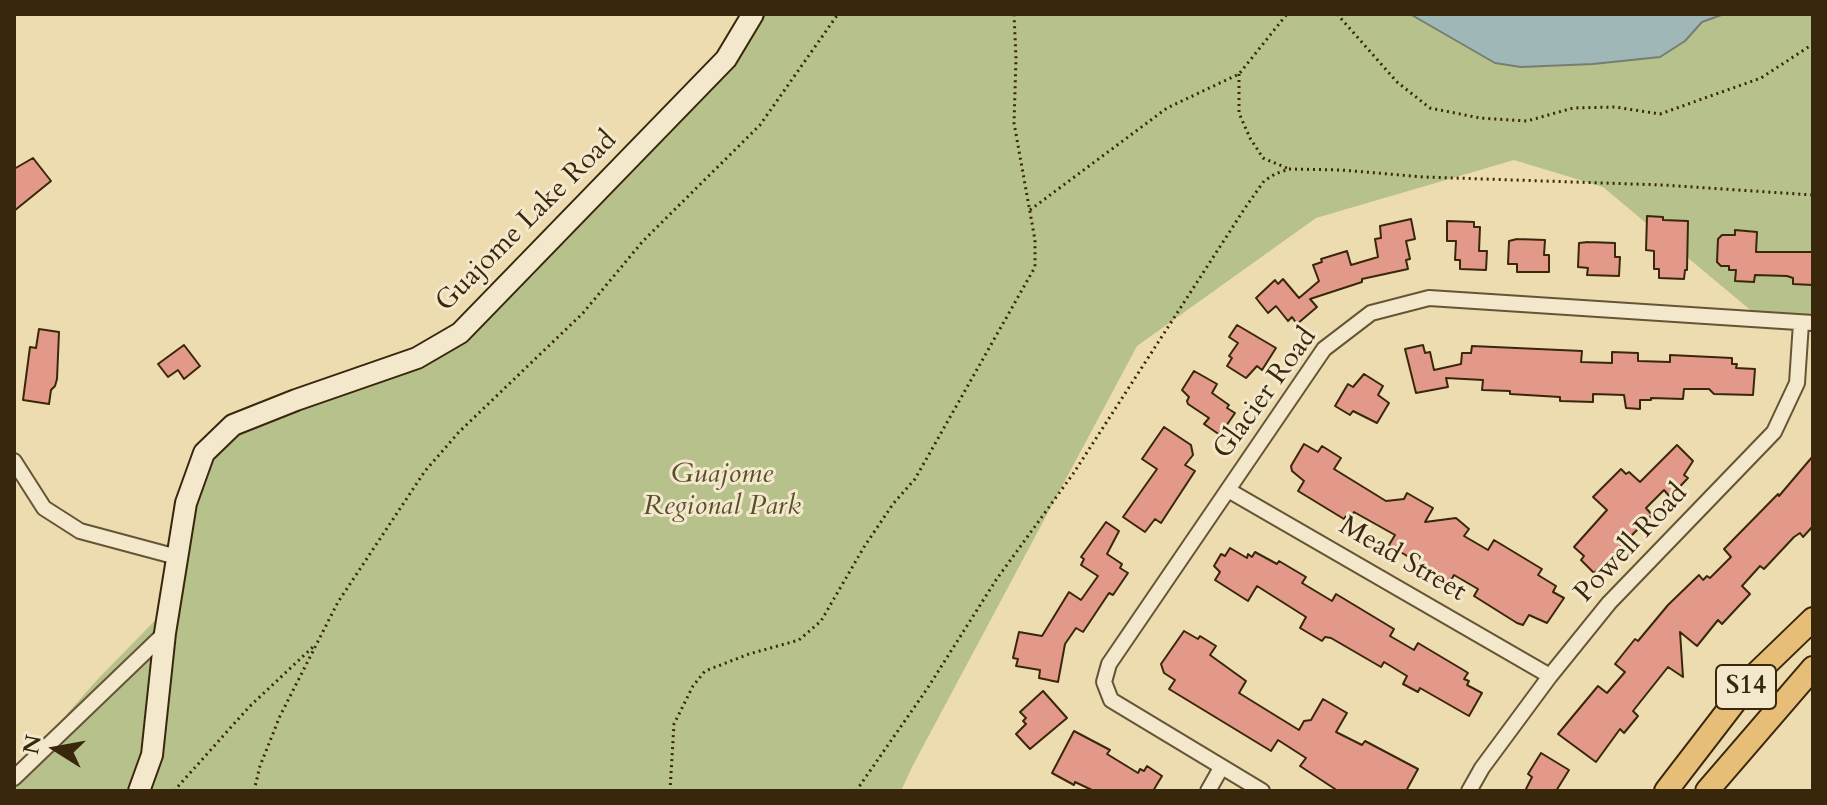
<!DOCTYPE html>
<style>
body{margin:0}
#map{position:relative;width:1827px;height:805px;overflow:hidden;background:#ecdcb0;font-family:Cardo,serif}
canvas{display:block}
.frame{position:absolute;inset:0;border:16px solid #39270b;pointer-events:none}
.north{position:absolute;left:16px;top:709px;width:80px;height:80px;-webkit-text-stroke:6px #f3e8cc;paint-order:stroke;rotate:281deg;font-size:22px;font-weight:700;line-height:32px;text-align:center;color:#39270b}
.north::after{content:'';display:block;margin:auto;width:28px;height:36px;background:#39270b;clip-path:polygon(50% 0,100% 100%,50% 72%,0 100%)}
</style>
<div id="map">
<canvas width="1827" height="805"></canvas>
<div class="frame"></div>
<div class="north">N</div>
</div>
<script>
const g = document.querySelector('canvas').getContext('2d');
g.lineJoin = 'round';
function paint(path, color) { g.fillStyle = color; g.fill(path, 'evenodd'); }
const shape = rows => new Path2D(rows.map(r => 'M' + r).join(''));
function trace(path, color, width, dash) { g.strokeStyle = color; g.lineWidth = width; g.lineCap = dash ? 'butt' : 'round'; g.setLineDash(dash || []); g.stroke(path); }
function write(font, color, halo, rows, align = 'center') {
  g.font = font + ' Cardo,serif'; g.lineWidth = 6; g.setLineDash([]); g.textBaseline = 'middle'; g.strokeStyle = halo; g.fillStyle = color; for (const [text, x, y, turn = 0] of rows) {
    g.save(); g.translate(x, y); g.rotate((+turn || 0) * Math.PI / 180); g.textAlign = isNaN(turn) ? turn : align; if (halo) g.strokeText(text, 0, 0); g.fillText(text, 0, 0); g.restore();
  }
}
const green = shape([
 [752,14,1813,14,1813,315,1754,313,1603,187,1514,160,1316,218,1137,346,912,767,901,791,14,791,14,774,97,680,176,599,196,473,212,442,424,355,726,61]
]);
const water = shape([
 [1410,14,1724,14,1702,22,1685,41,1660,57,1593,64,1521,67,1495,63,1410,14]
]);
const building = shape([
 [33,158,51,181,14,211,14,169,33,158],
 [1647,216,1663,217,1663,220,1688,221,1687,270,1685,270,1684,279,1659,278,1659,269,1654,269,1654,251,1646,250,1647,216],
 [1411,219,1415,239,1406,241,1410,259,1406,260,1408,269,1362,279,1362,282,1310,299,1317,307,1297,324,1292,317,1288,321,1276,306,1268,313,1256,298,1275,280,1278,284,1283,279,1299,298,1319,281,1313,265,1322,262,1321,259,1347,251,1351,265,1378,257,1375,239,1381,238,1380,226,1411,219],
 [1447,221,1474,222,1474,227,1480,227,1479,251,1487,251,1486,270,1460,269,1460,260,1455,260,1456,241,1447,241,1447,221],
 [1735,230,1757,232,1756,252,1813,252,1813,285,1793,284,1793,278,1787,276,1755,275,1754,282,1735,281,1736,270,1729,270,1729,266,1721,266,1717,262,1718,239,1722,235,1735,235,1735,230],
 [1517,239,1545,240,1544,255,1549,255,1549,272,1517,272,1517,264,1508,264,1509,241,1517,239],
 [1588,242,1615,243,1615,257,1620,257,1619,276,1587,275,1588,268,1578,267,1579,243,1588,242],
 [1237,325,1276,348,1262,370,1257,366,1246,378,1227,366,1232,358,1229,356,1238,343,1229,337,1237,325],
 [39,329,59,332,57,379,55,386,51,390,49,404,23,400,30,347,36,348,39,329],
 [184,345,200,366,184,379,178,370,168,377,158,364,184,345],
 [1423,345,1425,353,1430,352,1434,370,1461,364,1462,353,1471,353,1472,346,1582,351,1581,362,1612,363,1612,352,1638,353,1638,361,1670,362,1670,355,1732,358,1732,364,1737,364,1736,368,1755,369,1753,395,1714,394,1709,389,1684,389,1683,399,1651,398,1651,400,1640,400,1640,409,1626,408,1624,395,1593,394,1593,402,1560,401,1560,397,1510,394,1510,391,1482,390,1483,380,1446,378,1448,387,1416,393,1405,349,1423,345],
 [1194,371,1217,384,1212,393,1229,405,1227,408,1235,413,1220,435,1204,424,1209,418,1188,404,1187,401,1189,397,1182,390,1194,371],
 [1364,374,1383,386,1378,395,1389,403,1377,423,1353,411,1350,415,1335,406,1348,384,1353,387,1364,374],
 [1164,427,1191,445,1193,455,1185,465,1195,471,1161,523,1155,519,1145,532,1123,517,1157,469,1142,459,1164,427],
 [1304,444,1318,452,1322,446,1341,458,1334,469,1386,501,1404,499,1407,493,1433,508,1425,522,1456,518,1469,529,1464,536,1488,550,1494,540,1542,569,1538,575,1556,586,1553,592,1564,598,1547,623,1529,615,1523,625,1517,623,1474,596,1478,589,1454,575,1450,582,1389,545,1395,535,1354,512,1352,516,1348,513,1344,519,1298,491,1304,481,1292,471,1291,466,1304,444],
 [1677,445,1693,461,1684,475,1688,478,1670,497,1664,490,1646,508,1652,515,1594,573,1581,560,1584,556,1574,547,1607,510,1593,497,1621,469,1626,474,1629,472,1640,482,1677,445],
 [1813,456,1813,526,1803,537,1800,533,1794,537,1764,569,1760,566,1742,586,1750,594,1722,624,1718,620,1697,646,1680,632,1683,677,1668,667,1633,711,1638,716,1624,733,1620,729,1596,762,1558,734,1598,686,1607,693,1625,672,1615,664,1635,639,1638,641,1668,605,1699,575,1703,580,1707,576,1710,578,1731,557,1724,549,1778,494,1779,496,1813,456],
 [1106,522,1119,531,1107,554,1122,564,1120,568,1128,573,1113,595,1109,593,1083,632,1076,628,1065,644,1058,682,1039,678,1040,670,1016,666,1018,659,1013,658,1019,632,1042,636,1069,592,1081,600,1098,576,1081,565,1084,559,1081,557,1106,522],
 [1230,548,1247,558,1248,554,1252,557,1255,552,1277,564,1279,561,1306,577,1302,583,1332,601,1336,594,1394,629,1390,636,1414,650,1418,643,1465,671,1468,673,1464,679,1469,681,1467,685,1482,693,1469,716,1420,688,1418,692,1403,684,1407,676,1384,662,1381,667,1331,638,1325,637,1322,641,1300,628,1306,617,1257,586,1248,601,1215,580,1220,572,1214,566,1221,554,1225,556,1230,548],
 [1184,631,1198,639,1200,636,1216,646,1210,655,1246,681,1239,693,1299,730,1304,721,1311,720,1323,699,1347,713,1336,732,1362,745,1365,741,1418,769,1406,791,1338,791,1300,766,1306,758,1278,740,1271,751,1169,689,1175,680,1164,673,1161,664,1184,631],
 [1043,691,1067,718,1030,749,1016,734,1026,724,1023,721,1026,718,1020,712,1043,691],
 [1074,731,1110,750,1107,754,1138,773,1140,769,1144,771,1147,766,1162,776,1153,791,1094,791,1075,782,1074,785,1052,773,1074,731],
 [1541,753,1569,770,1556,791,1525,791,1532,777,1528,774,1541,753]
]);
const path = shape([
 [1337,14,1397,82,1430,108,1480,118,1527,121,1573,108,1615,107,1660,114,1761,78,1813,44],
 [1239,74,1239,113,1250,138,1263,158,1289,169],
 [1030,210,1167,108,1239,74,1287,14],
 [174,791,249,707,315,645],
 [254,791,260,766,280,716,338,602,425,471,459,432,583,313,643,241,760,125,838,14],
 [670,791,674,724,693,686,705,671,749,654,799,640,821,621,864,547,893,504,915,479,1035,267,1035,240,1014,123,1016,58,1014,14],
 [856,791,927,689,996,580,1073,474,1245,208,1264,181,1275,174,1289,169,1341,170,1424,177,1663,185,1813,195]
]);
const street = shape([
 [14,461,44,508,80,531,177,557],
 [1228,490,1550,676],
 [14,778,165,633],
 [1208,791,1221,768],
 [1262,791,1111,700,1104,682,1109,664,1324,349,1371,313,1429,298,1813,323],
 [1469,791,1482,768,1550,676,1609,603,1774,432,1797,383,1801,323]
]);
const secondary = shape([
 [139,791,152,755,165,633,186,503,204,453,233,425,296,400,417,358,460,333,726,59,753,14]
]);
const primary = shape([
 [1666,791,1756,674,1813,619],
 [1707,791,1813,668]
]);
const shields = [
 [1746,687,60]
];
const shieldNames = [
 ["S14",1746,687]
];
const streetNames = [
 ["Guajome Lake Road",527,222,-45],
 ["Glacier Road",1266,394,-54],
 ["Powell Road",1632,544,-47],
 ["Mead Street",1402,560,30]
];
const parkNames = [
 ["Guajome",722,476],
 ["Regional Park",722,508]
];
paint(green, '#b6c18c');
paint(water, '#9fb8b7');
trace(water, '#767e72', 2);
paint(building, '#e39989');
trace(building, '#39270b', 2);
trace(street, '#665434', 18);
trace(secondary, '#39270b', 24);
trace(primary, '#39270b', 26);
trace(path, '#39270b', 3, [2, 4]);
trace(street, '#f3e8cc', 14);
trace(secondary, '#f3e8cc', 20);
trace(primary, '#e6be78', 22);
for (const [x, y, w] of shields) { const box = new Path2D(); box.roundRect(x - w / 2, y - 22, w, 44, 6); g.fillStyle = '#f3e8cc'; g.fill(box); trace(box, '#39270b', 2); }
write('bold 26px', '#39270b', null, shieldNames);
write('28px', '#39270b', '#f3e8cc', streetNames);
write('italic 28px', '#584e2b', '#f3e8cc', parkNames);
</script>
